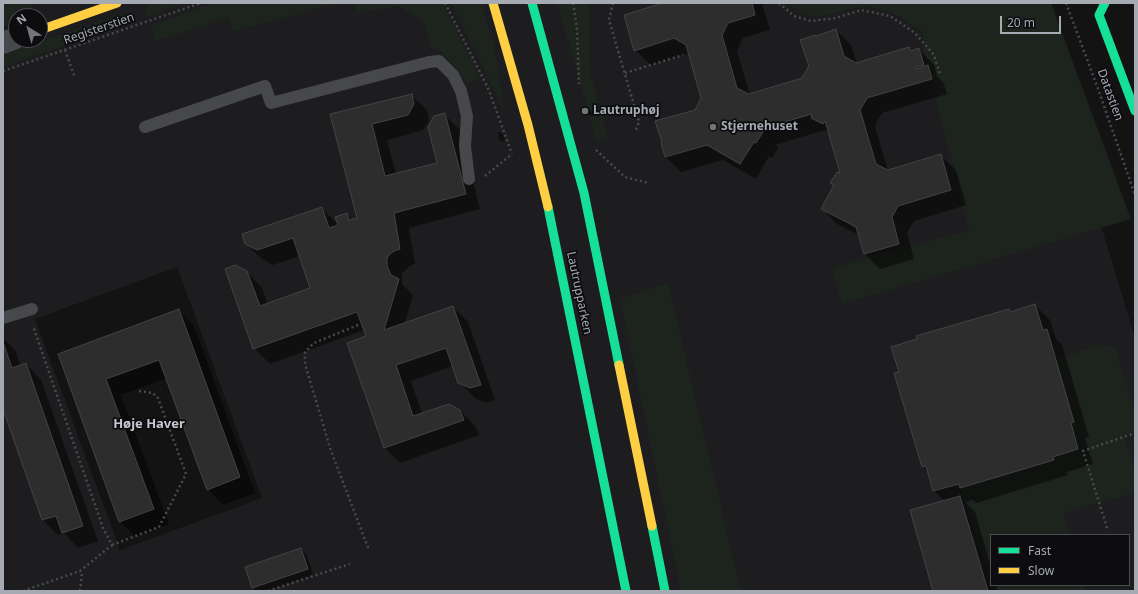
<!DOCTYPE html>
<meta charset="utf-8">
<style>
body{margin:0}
#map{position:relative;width:1138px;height:594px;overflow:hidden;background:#131313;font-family:"Noto Sans",sans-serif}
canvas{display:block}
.frame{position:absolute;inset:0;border:4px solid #a5aab3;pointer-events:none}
.legend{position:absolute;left:990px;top:534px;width:140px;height:52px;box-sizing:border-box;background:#0d0d0f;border:1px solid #4a4c51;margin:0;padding:5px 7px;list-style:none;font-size:12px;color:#a5aab3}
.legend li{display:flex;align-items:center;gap:8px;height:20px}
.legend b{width:20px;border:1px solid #4a4c51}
.north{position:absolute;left:8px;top:8px;width:40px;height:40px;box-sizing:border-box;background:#0d0d0f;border:1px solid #4a4c51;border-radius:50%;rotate:323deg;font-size:11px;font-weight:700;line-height:16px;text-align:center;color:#a5aab3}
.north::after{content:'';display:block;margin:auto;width:14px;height:18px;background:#72757b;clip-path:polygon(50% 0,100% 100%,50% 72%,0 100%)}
.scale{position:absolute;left:1000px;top:16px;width:61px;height:18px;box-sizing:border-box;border:2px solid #a5aab3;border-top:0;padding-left:5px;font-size:12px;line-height:14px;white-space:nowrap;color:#a5aab3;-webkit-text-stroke:3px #0d0d0f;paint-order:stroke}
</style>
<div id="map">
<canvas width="1138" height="594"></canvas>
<div class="frame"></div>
<ul class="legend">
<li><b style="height:5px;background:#16e098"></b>Fast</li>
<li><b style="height:5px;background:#ffcf43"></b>Slow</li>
</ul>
<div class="north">N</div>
<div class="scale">20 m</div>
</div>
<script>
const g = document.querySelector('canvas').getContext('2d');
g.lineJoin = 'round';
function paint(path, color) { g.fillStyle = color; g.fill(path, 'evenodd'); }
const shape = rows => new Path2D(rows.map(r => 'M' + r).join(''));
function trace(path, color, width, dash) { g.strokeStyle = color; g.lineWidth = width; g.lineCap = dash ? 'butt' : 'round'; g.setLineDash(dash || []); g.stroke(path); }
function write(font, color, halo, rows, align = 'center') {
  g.font = font + ' "Noto Sans",sans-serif'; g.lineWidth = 3.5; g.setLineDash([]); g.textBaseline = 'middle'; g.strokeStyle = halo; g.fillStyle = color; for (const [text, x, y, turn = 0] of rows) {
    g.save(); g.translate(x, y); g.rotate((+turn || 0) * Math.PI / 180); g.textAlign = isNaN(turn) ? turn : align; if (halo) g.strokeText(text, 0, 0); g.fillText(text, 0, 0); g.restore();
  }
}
const built = shape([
 [3,3,788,3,792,7,835,13,868,6,900,17,921,31,938,47,1098,215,1135,338,1135,591,3,591],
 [16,16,40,16,40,40,16,40],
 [177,267,262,498,120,550,35,319],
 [991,535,1129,535,1129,585,991,585]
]);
const green = shape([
 [3,3,30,3,33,9,33,11,31,16,16,16,16,22,3,27],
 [151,3,185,3,146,17,147,7],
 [213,3,339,3,233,31,228,18,156,41,150,26],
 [355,3,443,3,481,79,466,83,462,76,438,49,432,50,423,20,398,6,358,13],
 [451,3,481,3,494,44,505,116,496,94],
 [557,3,589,3,589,67,608,139,597,143],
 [788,3,1051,3,1131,219,842,304,832,268,969,230,924,52,922,32,900,17,868,6,815,17,791,7],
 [118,14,125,15,130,18,132,22,3,67,3,55],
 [668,283,741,591,681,591,620,299],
 [1099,344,1115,348,1135,411,1135,432,1124,435,1135,468,1135,493,1064,513,1070,535,991,535,991,580,960,488,1053,460,1053,457,1078,449,1071,423,1074,422,1056,360],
 [993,585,1084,585,1086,591,995,591]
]);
const shadow = shape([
 [665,3,762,3,770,30,743,38,737,51,750,95,803,79,836,30,851,45,857,64,909,48,912,51,919,49,934,65,937,76,943,82,947,94,882,113,875,126,888,171,940,155,956,170,966,205,914,221,907,233,914,259,880,269,865,254,859,235,837,224,822,208,834,186,831,183,842,176,829,134,825,130,775,145,778,148,772,158,769,156,756,179,723,160,681,172,666,157,696,110,703,98,690,53,651,65,635,50],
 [411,95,427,110,429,120,423,130,387,140,396,174,438,164,444,114,460,130,480,209,409,228,415,264,410,266,402,274,402,284,413,295,405,323,453,307,468,322,495,400,486,403,475,398,459,382,453,366,411,381,422,414,460,410,475,426,479,435,400,463,385,448,367,337,364,330,270,364,254,348,247,272,262,288,268,304,311,289,300,256,273,265,262,259,246,244,321,208,339,225,347,214,353,220,358,219,331,115],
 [586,108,589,108,591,111,593,116,591,116,588,114],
 [498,132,500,132,503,135,505,141,502,142,499,139],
 [1035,305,1050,320,1056,339,1062,345,1089,437,1085,438,1093,464,1067,472,1068,475,976,503,973,500,965,502,975,512,991,567,991,585,996,585,998,591,934,591,945,501,934,491,929,472,923,467,900,373,1009,310,1011,312],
 [179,311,194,326,255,493,223,505,208,489,167,378,121,395,169,524,135,537,120,521,59,355],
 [3,338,15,350,21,366,26,364,41,380,98,541,78,548,64,533,58,535,43,520,3,406],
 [301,549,307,555,313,575,267,591,256,591,253,588,246,568]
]);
const building = shape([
 [663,3,752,3,755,15,728,23,722,35,737,88,749,94,802,78,809,66,800,40,816,35,816,36,836,29,844,56,856,63,909,47,910,51,919,48,924,65,915,67,916,69,928,65,932,79,867,98,860,110,876,164,888,170,941,154,951,190,898,206,892,217,899,244,864,254,856,227,821,209,834,185,830,183,837,172,840,173,825,121,823,124,811,118,812,114,760,129,763,132,756,143,754,142,740,164,707,145,665,157,661,143,662,142,655,121,695,110,701,98,686,45,674,38,634,51,624,15,663,3],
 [412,94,414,104,408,115,372,124,385,176,437,163,428,127,434,116,445,113,466,194,394,213,400,249,394,251,389,255,387,258,387,266,391,275,399,279,384,330,453,306,481,385,470,388,458,383,446,348,396,365,413,416,449,404,460,410,464,420,384,448,347,343,366,336,357,312,253,349,225,269,235,265,247,271,260,306,310,288,293,238,257,250,245,244,242,234,322,207,329,228,338,225,335,217,347,213,349,220,357,218,330,114,412,94],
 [1035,304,1043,330,1047,329,1074,422,1071,423,1078,449,1053,457,1054,460,960,488,959,484,933,491,926,466,922,467,894,373,899,372,891,347,917,339,916,336,1009,309,1010,312,1035,304],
 [179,309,240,477,207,490,159,360,106,379,154,509,119,522,58,354,179,309],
 [3,342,12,368,26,363,83,526,62,533,56,516,42,520,3,409,3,342],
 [960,496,988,591,933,591,910,510,960,496],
 [301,548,308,569,252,588,245,567,301,548]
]);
const path = shape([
 [445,3,488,88,512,154],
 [573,3,577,29,579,84],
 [613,3,609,20,639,122,635,132],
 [779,3,794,16,811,21,836,18,861,10,890,16,915,33,934,55,940,74],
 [1066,3,1097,86,1135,195],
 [65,50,75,78],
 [3,71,201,3],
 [625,73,683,55],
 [596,150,625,177,648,183],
 [485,176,512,154],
 [358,325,314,343,305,352,305,364,331,451,369,550],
 [1107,528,1083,451,1135,433],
 [112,545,159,527,186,474,158,398,153,393,139,391],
 [23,591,80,571,112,545,103,528,33,326],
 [80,591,82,573,80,571],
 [268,591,350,564]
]);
const lane = shape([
 [145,127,265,86,271,103,429,62,439,61,453,75,461,91,467,116,465,146,469,179],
 [3,318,32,309]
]);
const street = shape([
 [3,43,16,38]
]);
const fast = shape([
 [532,3,584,193,619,365],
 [1105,3,1099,15,1135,111],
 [548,207,626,591],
 [652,526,665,591]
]);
const slow = shape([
 [493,3,528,125,548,207],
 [40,30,117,3],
 [619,365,652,526]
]);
const markers = [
 [585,111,4,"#72757b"],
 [713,127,4,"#72757b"]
];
const streetNames = [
 ["Registerstien",99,29,-19],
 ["Datastien",1110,95,70],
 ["Lautrupparken",579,293,78]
];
const poiNames = [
 ["Lautruphøj",593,111],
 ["Stjernehuset",721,127]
];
const neighbourhoodNames = [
 ["Høje Haver",149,424]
];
paint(built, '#1d1d1f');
paint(green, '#1d231d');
paint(shadow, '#0007');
paint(building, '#2d2d2e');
trace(building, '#424346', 1);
trace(path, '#494a4d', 2.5, [2, 3]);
trace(lane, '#47484c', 12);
trace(street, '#47484c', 22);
trace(fast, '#16e098', 9);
trace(slow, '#ffcf43', 9);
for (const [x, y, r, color] of markers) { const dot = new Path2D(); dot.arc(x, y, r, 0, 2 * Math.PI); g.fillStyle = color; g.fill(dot); trace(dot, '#0d0d0f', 1.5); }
write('12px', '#a5aab3', '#0d0d0f', streetNames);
write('bold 12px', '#a5aab3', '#0d0d0f', poiNames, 'left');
write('bold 13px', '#c5c8d0', '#0d0d0f', neighbourhoodNames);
</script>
